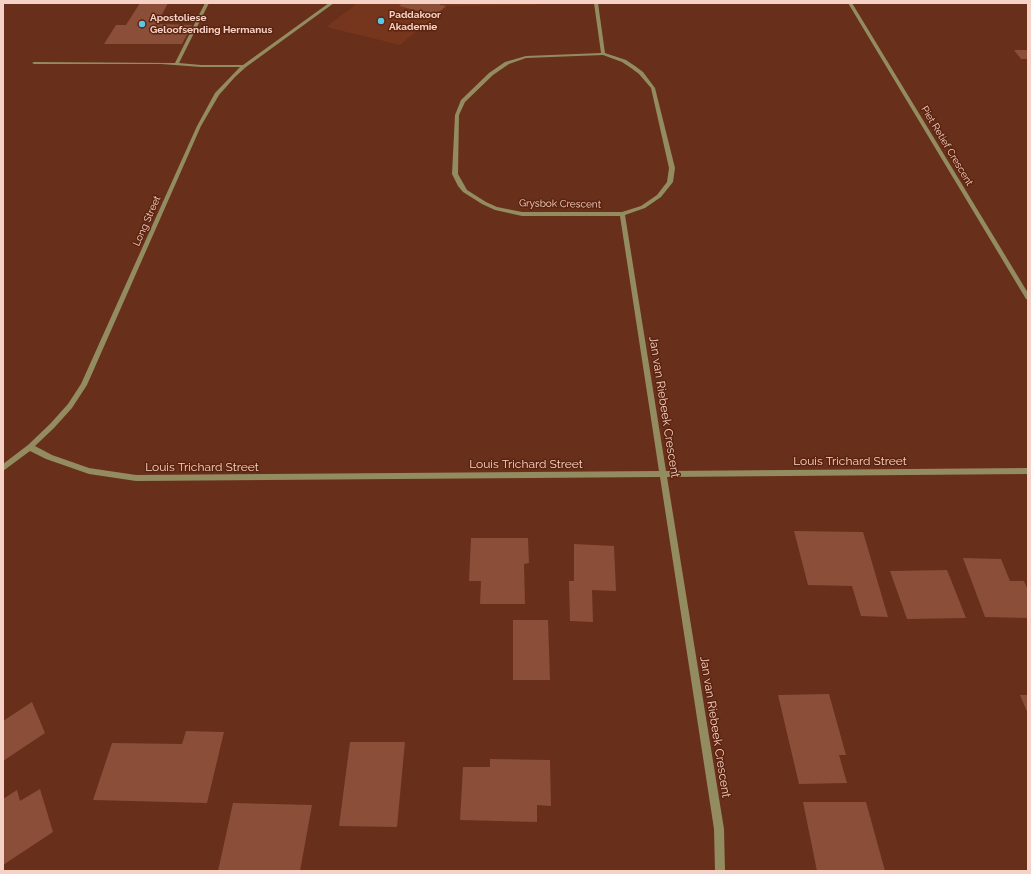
<!DOCTYPE html>
<style>
body{margin:0}
#map{position:relative;width:1031px;height:874px;overflow:hidden;background:#682f1a;font-family:Raleway,sans-serif}
canvas{display:block}
.frame{position:absolute;inset:0;border:4px solid #f6d2c6;pointer-events:none}
</style>
<div id="map">
<canvas width="1031" height="874"></canvas>
<div class="frame"></div>
</div>
<script>
const g = document.querySelector('canvas').getContext('2d');
g.lineJoin = 'round';
function paint(path, color) { g.fillStyle = color; g.fill(path, 'evenodd'); }
const shape = rows => new Path2D(rows.map(r => 'M' + r).join(''));
function trace(path, color, width, dash) { g.strokeStyle = color; g.lineWidth = width; g.lineCap = dash ? 'butt' : 'round'; g.setLineDash(dash || []); g.stroke(path); }
function write(font, color, halo, rows, align = 'center') {
  g.font = font + ' Raleway,sans-serif'; g.lineWidth = 3; g.setLineDash([]); g.textBaseline = 'middle'; g.strokeStyle = halo; g.fillStyle = color; for (const [text, x, y, turn = 0] of rows) {
    g.save(); g.translate(x, y); g.rotate((+turn || 0) * Math.PI / 180); g.textAlign = isNaN(turn) ? turn : align; if (halo) g.strokeText(text, 0, 0); g.fillText(text, 0, 0); g.restore();
  }
}
const built = shape([
 [349,3,536,3,536,5,447,6,400,45,326,27,355,5]
]);
const building = shape([
 [140,3,168,3,157,24,192,25,182,44,104,44,116,25,126,25],
 [402,3,440,3,440,5,446,6,435,15,399,6],
 [1014,50,1028,50,1028,59,1021,59],
 [794,531,863,532,888,617,861,616,852,586,808,585],
 [471,538,528,538,529,563,524,564,525,604,480,604,481,581,469,581],
 [574,544,614,546,616,591,592,590,593,622,570,621,569,581,574,581],
 [963,558,1001,559,1010,581,1024,581,1028,590,1028,618,985,617],
 [947,570,966,618,907,619,890,571],
 [513,620,548,620,550,680,513,680],
 [829,694,846,755,839,755,847,783,799,784,778,695],
 [1020,695,1028,695,1028,714],
 [32,702,45,733,3,761,3,721],
 [186,731,224,732,207,803,93,800,112,743,182,744],
 [350,742,405,742,397,827,339,826],
 [490,759,550,760,551,806,537,805,537,822,460,820,463,767,490,767],
 [40,789,53,832,3,865,3,799,17,790,20,801],
 [803,802,866,802,885,871,817,871],
 [233,803,312,805,300,871,218,871]
]);
const minor = shape([
 [205,3,209,3,179,63,201,65,243,65,329,3,334,3,246,67,235,77,219,95,201,126,87,385,72,408,54,428,35,446,52,455,89,468,136,475,659,471,620,216,522,216,495,210,482,204,463,192,458,186,452,174,455,115,461,100,489,73,505,62,526,56,601,53,594,3,598,3,605,53,626,60,635,66,643,72,655,88,675,168,673,182,661,197,645,208,625,215,666,471,1028,468,1028,474,667,477,724,829,725,871,715,871,714,829,660,477,136,481,89,474,46,459,30,451,3,471,3,464,28,445,50,424,68,404,81,384,197,126,215,93,240,67,201,67,161,64,34,64,32,63,34,62,175,63,205,3],
 [603,55,622,62,631,68,639,74,651,88,669,168,667,182,657,195,641,206,622,212,522,212,497,207,486,202,467,190,458,174,459,115,465,102,493,75,509,64,526,58,603,55],
 [848,3,852,3,1028,293,1028,300,1026,299,848,3]
]);
const markers = [
 [381,21,4,"#5cc7e7"],
 [142,24,4,"#5cc7e7"]
];
const farPoinames = [
 ["Paddakoor",389,15],
 ["Akademie",389,27],
 ["Apostoliese",150,18],
 ["Geloofsending Hermanus",150,30]
];
const farStreetnames = [
 ["Piet Retief Crescent",947,146,59],
 ["Grysbok Crescent",560,204,1],
 ["Long Street",147,221,-66]
];
const streetNames = [
 ["Jan van Riebeek Crescent",664,407,81],
 ["Louis Trichard Street",850,461],
 ["Louis Trichard Street",526,464],
 ["Louis Trichard Street",202,467],
 ["Jan van Riebeek Crescent",715,727,81]
];
paint(built, '#76351d');
paint(building, '#8b4e39');
paint(minor, '#938c60');
for (const [x, y, r, color] of markers) { const dot = new Path2D(); dot.arc(x, y, r, 0, 2 * Math.PI); g.fillStyle = color; g.fill(dot); trace(dot, '#5c240f', 1.5); }
write('bold 10px', '#f6d2c6', '#5c240f', farPoinames, 'left');
write('10px', '#f6d2c6', '#5c240f', farStreetnames);
write('12px', '#f6d2c6', '#5c240f', streetNames);
</script>
